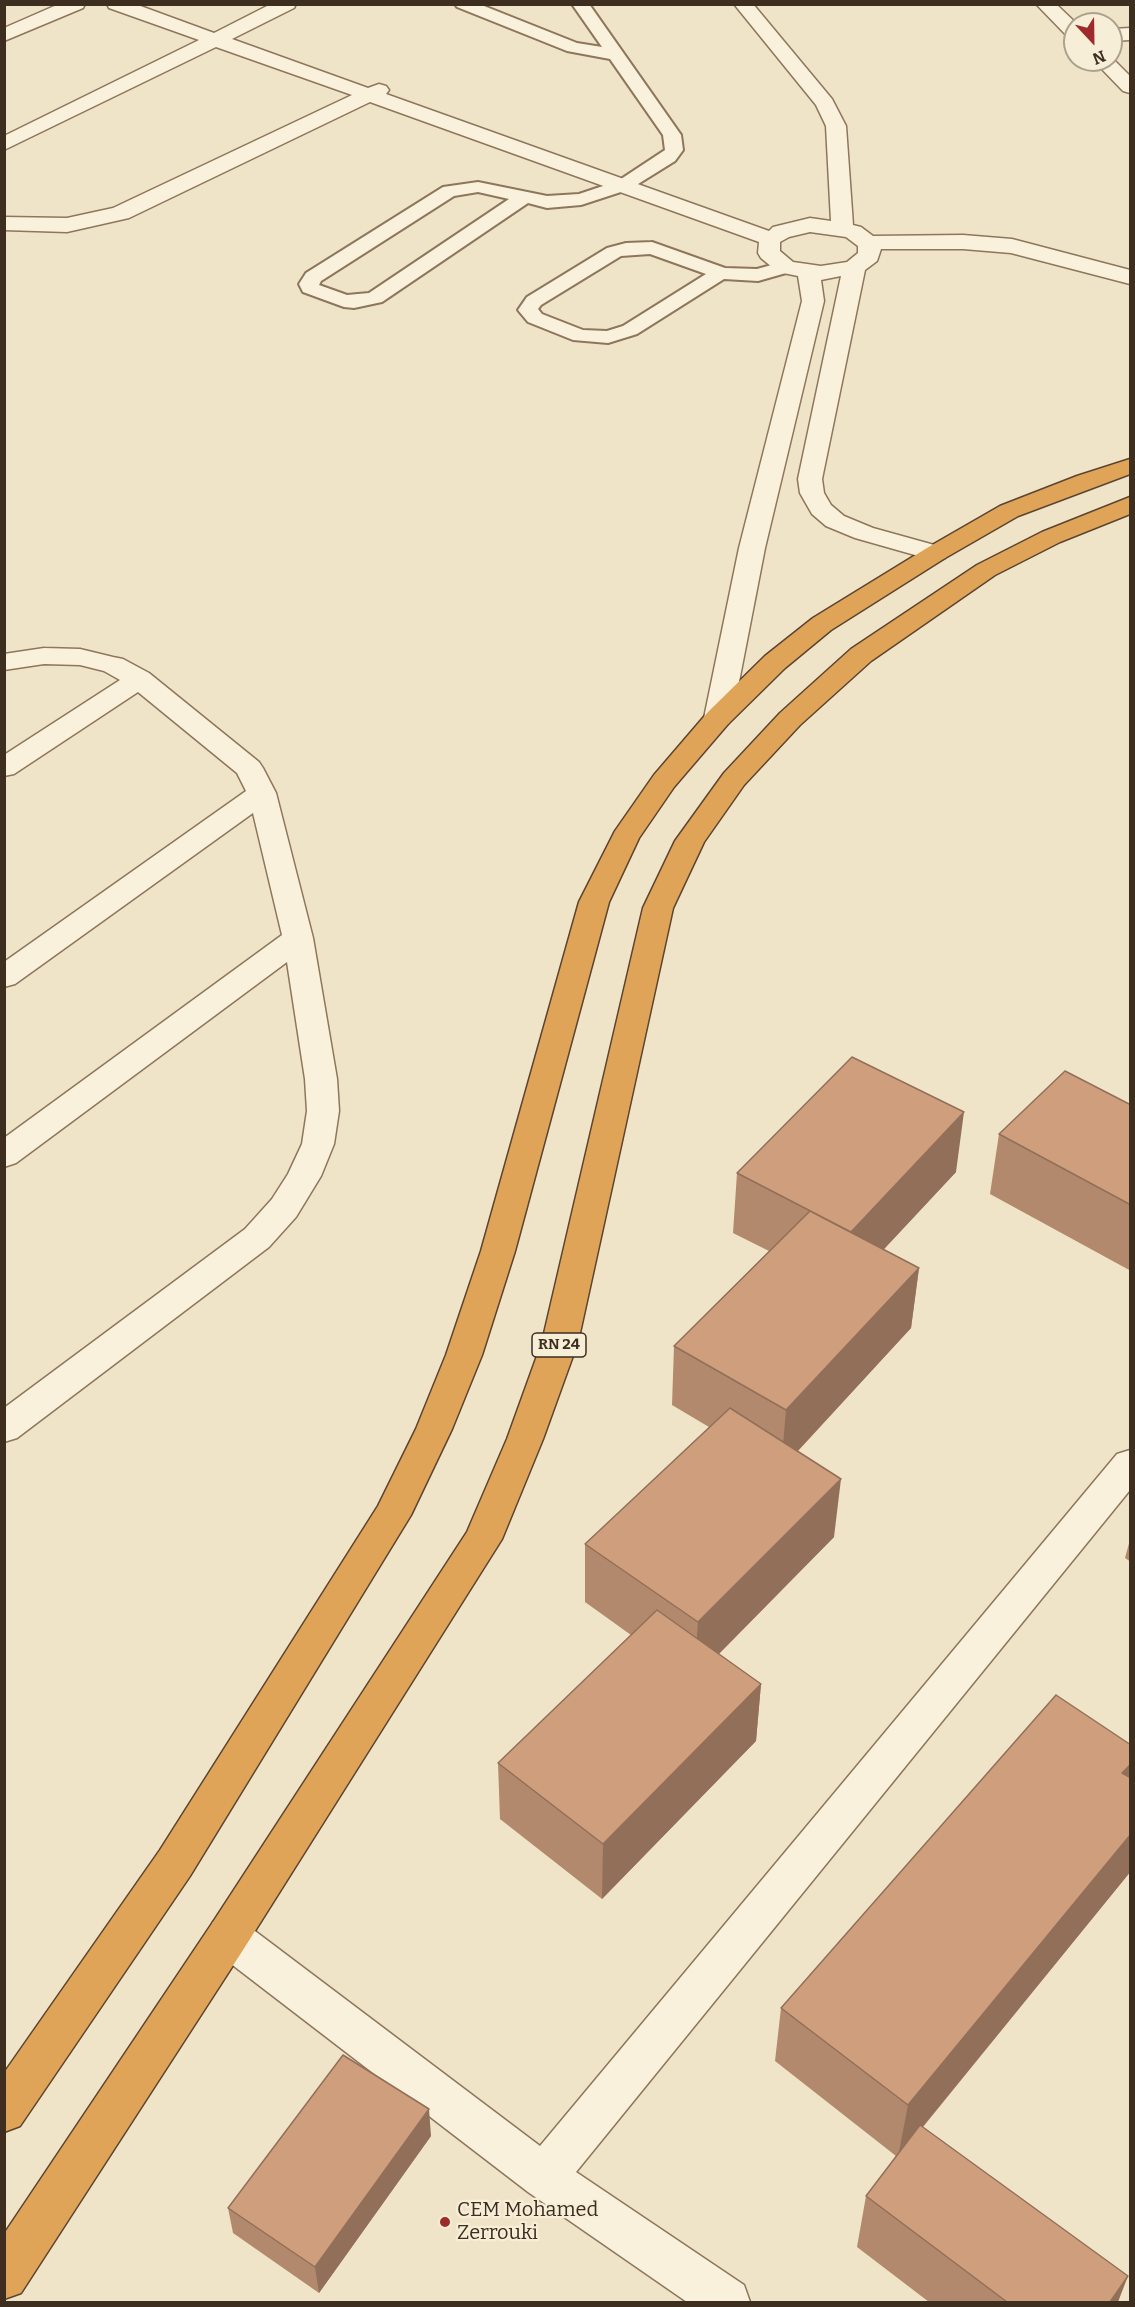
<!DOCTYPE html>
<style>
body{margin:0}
#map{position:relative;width:1135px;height:2307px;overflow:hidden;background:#f0e4c8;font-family:Bitter,serif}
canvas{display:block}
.frame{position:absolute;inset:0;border:6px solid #3d2e20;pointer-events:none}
.north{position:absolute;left:1063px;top:12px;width:60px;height:60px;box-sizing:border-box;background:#f7eed8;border:2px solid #ada18e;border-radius:50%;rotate:158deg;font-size:16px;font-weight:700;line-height:24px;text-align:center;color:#3d2e20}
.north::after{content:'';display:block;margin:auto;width:21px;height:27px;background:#9e2a2b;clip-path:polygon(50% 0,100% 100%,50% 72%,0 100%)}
</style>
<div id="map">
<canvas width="1135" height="2307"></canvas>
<div class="frame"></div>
<div class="north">N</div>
</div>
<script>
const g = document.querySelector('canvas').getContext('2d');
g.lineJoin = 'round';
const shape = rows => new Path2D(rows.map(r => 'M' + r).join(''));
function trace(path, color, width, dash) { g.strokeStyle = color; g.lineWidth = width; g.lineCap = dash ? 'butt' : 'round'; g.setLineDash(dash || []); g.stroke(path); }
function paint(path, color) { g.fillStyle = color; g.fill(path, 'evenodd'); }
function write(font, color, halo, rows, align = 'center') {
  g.font = font + ' Bitter,serif'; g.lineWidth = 4.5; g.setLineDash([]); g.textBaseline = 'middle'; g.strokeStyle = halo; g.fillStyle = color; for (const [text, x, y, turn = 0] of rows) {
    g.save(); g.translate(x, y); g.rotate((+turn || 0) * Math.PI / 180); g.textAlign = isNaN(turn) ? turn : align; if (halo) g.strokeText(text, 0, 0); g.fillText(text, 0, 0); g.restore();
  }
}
const lane = shape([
 [455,4,479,4,577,43,602,47,572,4,589,4,681,135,683,150,675,161,630,189,581,205,547,208,528,203,382,302,354,308,344,307,303,292,299,284,306,273,443,187,478,182,547,196,579,194,618,181,665,150,663,135,610,59,567,51,457,7,455,4],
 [478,192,509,199,369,293,347,295,319,285,321,281,454,196,478,192],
 [652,242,725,268,757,269,786,261,793,263,796,267,793,271,758,281,724,279,637,334,608,343,573,340,528,322,518,310,527,297,607,248,626,243,652,242],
 [650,254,706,274,623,326,607,331,583,330,542,314,538,309,541,305,621,256,650,254]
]);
const street = shape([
 [59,4,85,4,83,8,4,41,4,28,59,4],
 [107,4,135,4,214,33,271,4,296,4,294,8,232,39,368,88,379,84,386,86,389,90,386,94,769,231,773,227,810,218,831,221,826,126,816,105,734,4,753,4,832,99,846,126,853,225,861,227,873,236,963,235,1012,239,1130,270,1130,284,1011,253,963,249,881,249,877,261,865,270,822,479,824,493,831,505,844,516,873,528,945,548,949,553,945,558,936,561,855,538,826,526,812,514,800,493,798,479,841,276,821,280,824,301,765,548,732,718,728,724,718,726,708,724,704,718,739,548,802,301,798,276,778,272,761,258,758,253,759,242,370,102,129,218,67,232,4,230,4,217,67,218,113,208,352,95,216,47,4,150,4,136,199,40,109,8,107,4],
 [810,232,846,237,858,246,858,253,847,262,821,266,793,262,780,251,780,242,789,237,810,232],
 [1036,4,1056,4,1077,24,1075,39,1068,37,1036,4],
 [1130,28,1130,40,1111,41,1111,29,1130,28],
 [1111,57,1130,76,1130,93,1123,91,1093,60,1111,60,1111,57],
 [44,648,80,649,113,657,123,659,149,673,259,762,263,768,276,793,313,938,337,1079,339,1111,334,1144,321,1176,296,1217,269,1247,17,1438,4,1442,4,1408,245,1229,272,1199,288,1174,302,1144,307,1111,305,1079,287,962,16,1163,4,1167,4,1138,282,935,253,813,15,984,4,987,4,962,246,791,237,773,138,692,14,774,4,776,4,755,120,680,104,671,80,665,44,664,4,670,4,654,44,648],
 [1130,1450,1130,1490,576,2172,744,2285,750,2302,687,2302,528,2192,213,1950,207,1936,213,1922,228,1917,243,1922,540,2146,1117,1454,1130,1450]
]);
const highway = shape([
 [1130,459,1130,474,1018,516,945,558,831,630,785,668,728,724,674,787,639,838,609,902,515,1251,482,1355,452,1429,411,1515,190,1876,20,2126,4,2132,4,2073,160,1850,378,1506,416,1429,446,1355,481,1251,579,902,615,831,654,775,708,712,765,656,813,618,927,548,1000,506,1077,476,1130,459],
 [1130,497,1130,514,1060,542,995,575,871,661,800,725,744,785,704,842,673,908,578,1342,543,1439,502,1539,243,1950,21,2293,4,2299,4,2234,213,1922,467,1532,507,1439,542,1342,643,908,675,841,724,773,780,713,851,649,977,565,1042,532,1130,497]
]);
const wall = shape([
 [1131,1105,1131,1271,990,1194,999,1134],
 [956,1172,883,1250,919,1268,911,1328,798,1451,834,1537,719,1654,761,1684,756,1741,602,1899,500,1819,498,1763,631,1635,585,1602,585,1544,709,1427,672,1405,674,1346,769,1251,733,1233,737,1173],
 [1131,1536,1131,1562,1125,1558],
 [1131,1745,1131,1871,923,2127,1118,2302,929,2302,857,2247,866,2196,896,2156,775,2061,781,2008],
 [431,2136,319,2293,233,2233,228,2208]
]);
const shadedWall = shape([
 [964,1112,956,1172,844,1292,851,1232],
 [919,1268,911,1328,781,1469,786,1410],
 [841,1479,834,1537,694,1679,698,1622],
 [761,1684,756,1741,602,1899,603,1844],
 [1131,1764,1131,1791,1122,1773],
 [1131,1834,1131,1871,898,2157,908,2105],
 [429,2109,431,2136,319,2293,315,2267],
 [1128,2276,1118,2302,1110,2302]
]);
const building = shape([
 [852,1057,964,1112,851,1232,737,1173,852,1057],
 [1065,1071,1131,1105,1131,1205,999,1134,1065,1071],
 [810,1211,919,1268,786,1410,674,1346,810,1211],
 [730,1408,841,1479,698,1622,585,1544,730,1408],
 [657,1610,761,1684,603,1844,498,1763,657,1610],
 [1056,1695,1131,1745,1131,1764,1122,1773,1131,1778,1131,1834,908,2105,781,2008,1056,1695],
 [343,2055,429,2109,315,2267,228,2208,343,2055],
 [920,2125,1128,2276,1110,2302,1007,2302,866,2196,920,2125]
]);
const markers = [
 [445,2222,6,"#9e2a2b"]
];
const shields = [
 [559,1345,54]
];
const shieldNames = [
 ["RN 24",559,1345]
];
const nearPoinames = [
 ["CEM Mohamed",457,2210],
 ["Zerrouki",457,2233]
];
trace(lane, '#8d765c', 4);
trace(street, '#8d765c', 3);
trace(highway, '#5b4430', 3);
paint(lane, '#faf1dc');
paint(street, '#faf1dc');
paint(highway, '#e0a458');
paint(wall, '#b2896c');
paint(shadedWall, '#916f58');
paint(building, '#cf9f7d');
trace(building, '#916f58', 1.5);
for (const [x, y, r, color] of markers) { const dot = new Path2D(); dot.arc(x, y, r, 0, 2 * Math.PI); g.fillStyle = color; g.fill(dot); trace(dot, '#f7eed8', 2); }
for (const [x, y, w] of shields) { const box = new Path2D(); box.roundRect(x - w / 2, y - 12, w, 24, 4.5); g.fillStyle = '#f7eed8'; g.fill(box); trace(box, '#3d2e20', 1.5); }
write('bold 15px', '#3d2e20', null, shieldNames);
write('20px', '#3d2e20', '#f7eed8', nearPoinames, 'left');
</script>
